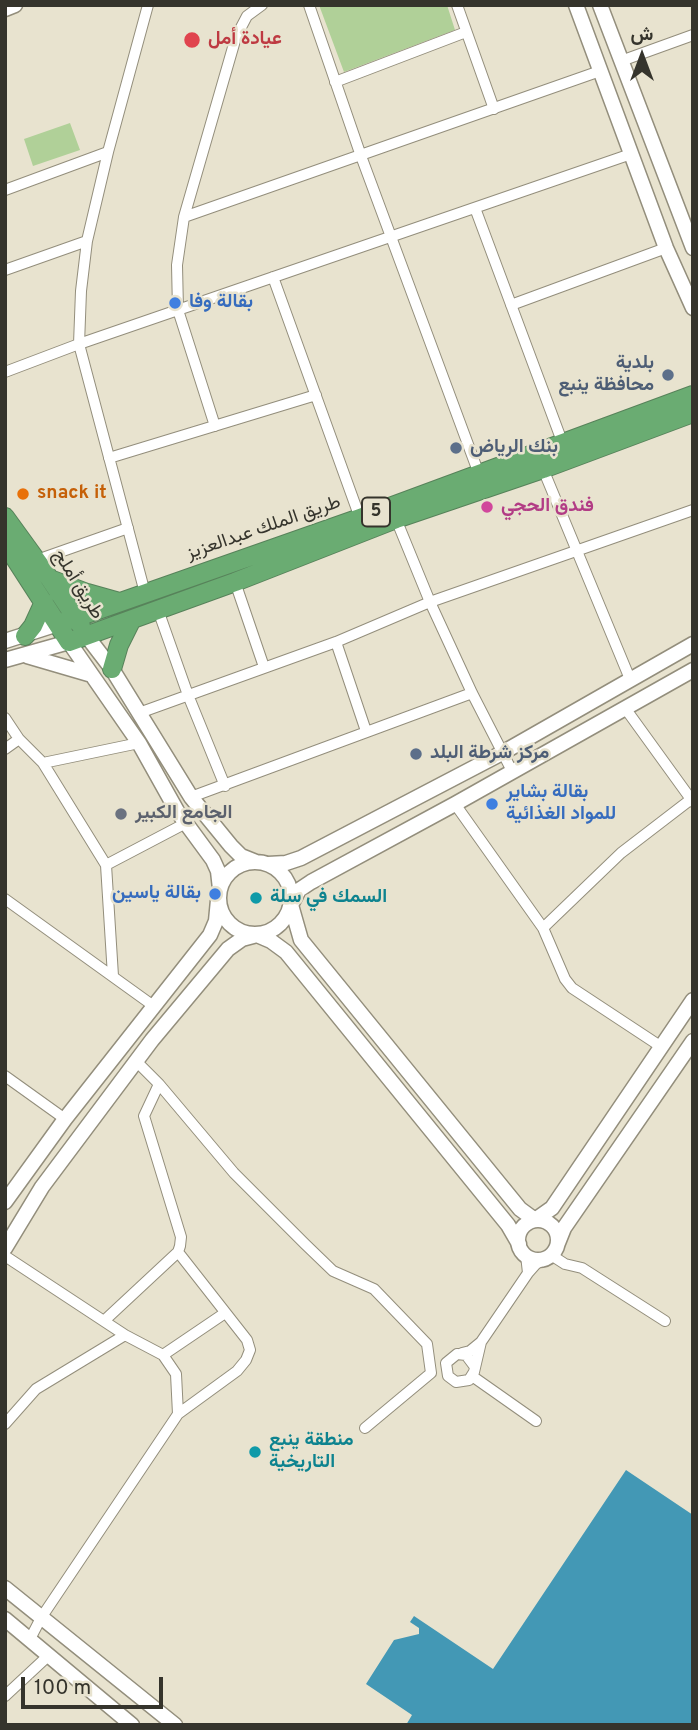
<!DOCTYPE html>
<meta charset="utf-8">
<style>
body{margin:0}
#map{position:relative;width:698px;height:1730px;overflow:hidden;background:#e8e3cf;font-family:Overpass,Vazirmatn,sans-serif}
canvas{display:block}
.frame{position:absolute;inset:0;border:7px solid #35342c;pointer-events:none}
.north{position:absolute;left:607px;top:21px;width:70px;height:70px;-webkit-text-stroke:5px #e8e3cf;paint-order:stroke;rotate:0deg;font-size:19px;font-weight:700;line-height:28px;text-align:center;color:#35342c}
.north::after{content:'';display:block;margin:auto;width:24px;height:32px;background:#35342c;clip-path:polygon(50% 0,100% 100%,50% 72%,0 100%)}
.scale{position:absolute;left:21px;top:1677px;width:142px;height:32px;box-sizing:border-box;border:4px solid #35342c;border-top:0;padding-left:9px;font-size:21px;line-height:24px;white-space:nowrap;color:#35342c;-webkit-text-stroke:5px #e8e3cf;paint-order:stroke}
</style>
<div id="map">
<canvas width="698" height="1730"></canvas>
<div class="frame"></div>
<div class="north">ش</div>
<div class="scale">100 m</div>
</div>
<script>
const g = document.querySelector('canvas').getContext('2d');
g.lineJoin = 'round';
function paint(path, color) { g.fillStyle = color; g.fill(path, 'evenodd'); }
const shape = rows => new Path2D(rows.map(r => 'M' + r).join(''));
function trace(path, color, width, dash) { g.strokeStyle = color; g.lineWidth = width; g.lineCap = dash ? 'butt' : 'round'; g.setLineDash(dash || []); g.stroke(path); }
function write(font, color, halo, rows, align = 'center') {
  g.font = font + ' Overpass,Vazirmatn,sans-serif'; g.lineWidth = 5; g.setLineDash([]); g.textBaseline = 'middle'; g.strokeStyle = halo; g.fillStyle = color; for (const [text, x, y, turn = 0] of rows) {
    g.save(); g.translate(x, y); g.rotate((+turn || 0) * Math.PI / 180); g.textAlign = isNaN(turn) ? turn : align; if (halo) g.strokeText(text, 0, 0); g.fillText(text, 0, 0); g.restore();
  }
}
const green = shape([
 [319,5,447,5,455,30,344,72],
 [70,123,80,150,33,166,24,139]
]);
const water = shape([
 [626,1470,693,1515,693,1725,406,1725,412,1715,366,1684,394,1640,419,1634,419,1628,410,1622,414,1616,493,1669]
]);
const street = shape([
 [309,5,361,156,479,474],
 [457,5,494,109],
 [621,61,693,35],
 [335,82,466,32],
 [5,190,108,152],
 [475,208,563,444],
 [184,217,600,71],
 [5,270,87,241],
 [273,277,360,518],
 [511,305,666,248],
 [5,372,79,344,631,154],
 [215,426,178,310,177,265,184,217,236,37,247,16,262,5],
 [109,458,316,395],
 [543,469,630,679],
 [396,519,430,602,472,693,512,771],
 [37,560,128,528],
 [235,582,264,667],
 [145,593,79,344,81,291,87,241,108,152,148,5],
 [158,610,188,695,225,786],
 [336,642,366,731],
 [625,708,693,802],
 [139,713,336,642,430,602,693,510],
 [5,718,19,739],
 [5,749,19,739,43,763,139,743],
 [43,763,106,865],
 [191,797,472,693],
 [455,804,543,928,565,979,572,988,660,1046],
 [5,899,155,1007],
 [543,928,621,853,690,800],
 [113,976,106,865,186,823],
 [136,1061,159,1084,234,1173,305,1244,333,1271,374,1289,427,1344,431,1373,365,1428],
 [5,1076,65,1119],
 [526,1255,528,1273,536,1264,544,1259],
 [551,1255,565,1264,582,1268,665,1321],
 [5,1256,125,1335,163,1355,176,1374,178,1414,41,1618,30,1639],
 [105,1320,178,1252,180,1246,181,1237,144,1116,159,1084],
 [481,1342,528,1273],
 [462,1353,470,1351,481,1342,474,1372,469,1380,456,1382,448,1376,446,1363,457,1354,466,1355,475,1367],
 [163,1355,225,1313],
 [472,1376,536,1421],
 [178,1414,237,1371,246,1360,250,1350,247,1340,178,1252],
 [5,1424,36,1389,125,1335],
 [5,1696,48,1656]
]);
const secondary = shape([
 [576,5,666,248,693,308],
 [600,5,693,248],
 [5,9,15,5],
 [86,635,112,669,191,797,231,846,241,856,256,862],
 [5,641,58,624],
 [27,656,92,675],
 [5,660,69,642,139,743,177,811,213,860,218,871,220,889],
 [693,670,455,804,311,882,299,890,291,905,301,940,520,1209,535,1220,552,1208,693,1000],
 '219 898a36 36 0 1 1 72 0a36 36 0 1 1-72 0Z',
 [268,864,286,863,301,858,502,753,693,644],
 [5,1202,65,1119,210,935,216,921,218,900],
 '518 1240a20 20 0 1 1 40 0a20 20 0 1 1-40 0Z',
 [558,1243,564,1228,693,1041],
 [5,1248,42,1187,152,1040,228,949,242,939,257,935,271,941,286,952,508,1225,519,1244],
 [5,1588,175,1725],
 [5,1619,132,1725]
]);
const highway = shape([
 [5,517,50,579,81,626],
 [5,543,69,642,235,582,396,519,543,469,693,413],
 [50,579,87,593,119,602],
 [58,624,360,518,693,395],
 [25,636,33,626,44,602],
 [112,669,119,645,132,619]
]);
const markers = [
 [192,40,9,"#e0444e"],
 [175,303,7,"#3f7fe0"],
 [668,375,7,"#5c6f8a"],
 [456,448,7,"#5c6f8a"],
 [23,494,7,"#e8710a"],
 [487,507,7,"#d1479c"],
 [416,754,7,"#5c6f8a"],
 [492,804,7,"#3f7fe0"],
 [121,814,7,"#6b7280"],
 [215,894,7,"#3f7fe0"],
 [256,898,7,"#0f9aa8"],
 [255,1452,7,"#0f9aa8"]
];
const shields = [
 [376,512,28]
];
const shieldNames = [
 ["5",376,512]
];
const healthNames = [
 ["عيادة أمل",208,40]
];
const shopNames = [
 ["بقالة وفا",189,303],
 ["بقالة بشاير",506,793],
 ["للمواد الغذائية",506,815],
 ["بقالة ياسين",201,894,"right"]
];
const serviceNames = [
 ["بلدية",654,364,"right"],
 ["محافظة ينبع",654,386,"right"],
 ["بنك الرياض",470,448],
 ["مركز شرطة البلد",430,754]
];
const foodNames = [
 ["snack it",37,494]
];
const hotelNames = [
 ["فندق الحجي",501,507]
];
const streetNames = [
 ["طريق الملك عبدالعزيز",264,529,-19],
 ["طريق أملج",77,585,58]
];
const worshipNames = [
 ["الجامع الكبير",135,814]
];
const cultureNames = [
 ["السمك في سلة",270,898],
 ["منطقة ينبع",269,1441],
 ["التاريخية",269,1463]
];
paint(green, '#b0d098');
paint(water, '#4398b5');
trace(street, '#938e7c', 12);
trace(secondary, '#938e7c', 17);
trace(highway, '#57825a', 20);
trace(street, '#fff', 10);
trace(secondary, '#fff', 14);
trace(highway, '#6aac72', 18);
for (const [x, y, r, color] of markers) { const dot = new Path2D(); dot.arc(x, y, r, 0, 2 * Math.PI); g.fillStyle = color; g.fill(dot); trace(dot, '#e8e3cf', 2.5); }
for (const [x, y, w] of shields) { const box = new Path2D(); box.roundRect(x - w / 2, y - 14.5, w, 29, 5); g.fillStyle = '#e8e3cf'; g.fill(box); trace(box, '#35342c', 2); }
write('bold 18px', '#35342c', null, shieldNames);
write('bold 19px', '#be3a42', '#e8e3cf', healthNames, 'left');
write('bold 19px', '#366cbe', '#e8e3cf', shopNames, 'left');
write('bold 19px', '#4e5e75', '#e8e3cf', serviceNames, 'left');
write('bold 19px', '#c56008', '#e8e3cf', foodNames, 'left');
write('bold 19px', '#b23c85', '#e8e3cf', hotelNames, 'left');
write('19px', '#35342c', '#e8e3cf', streetNames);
write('bold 19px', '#5b616d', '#e8e3cf', worshipNames, 'left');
write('bold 19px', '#0d838f', '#e8e3cf', cultureNames, 'left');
</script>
